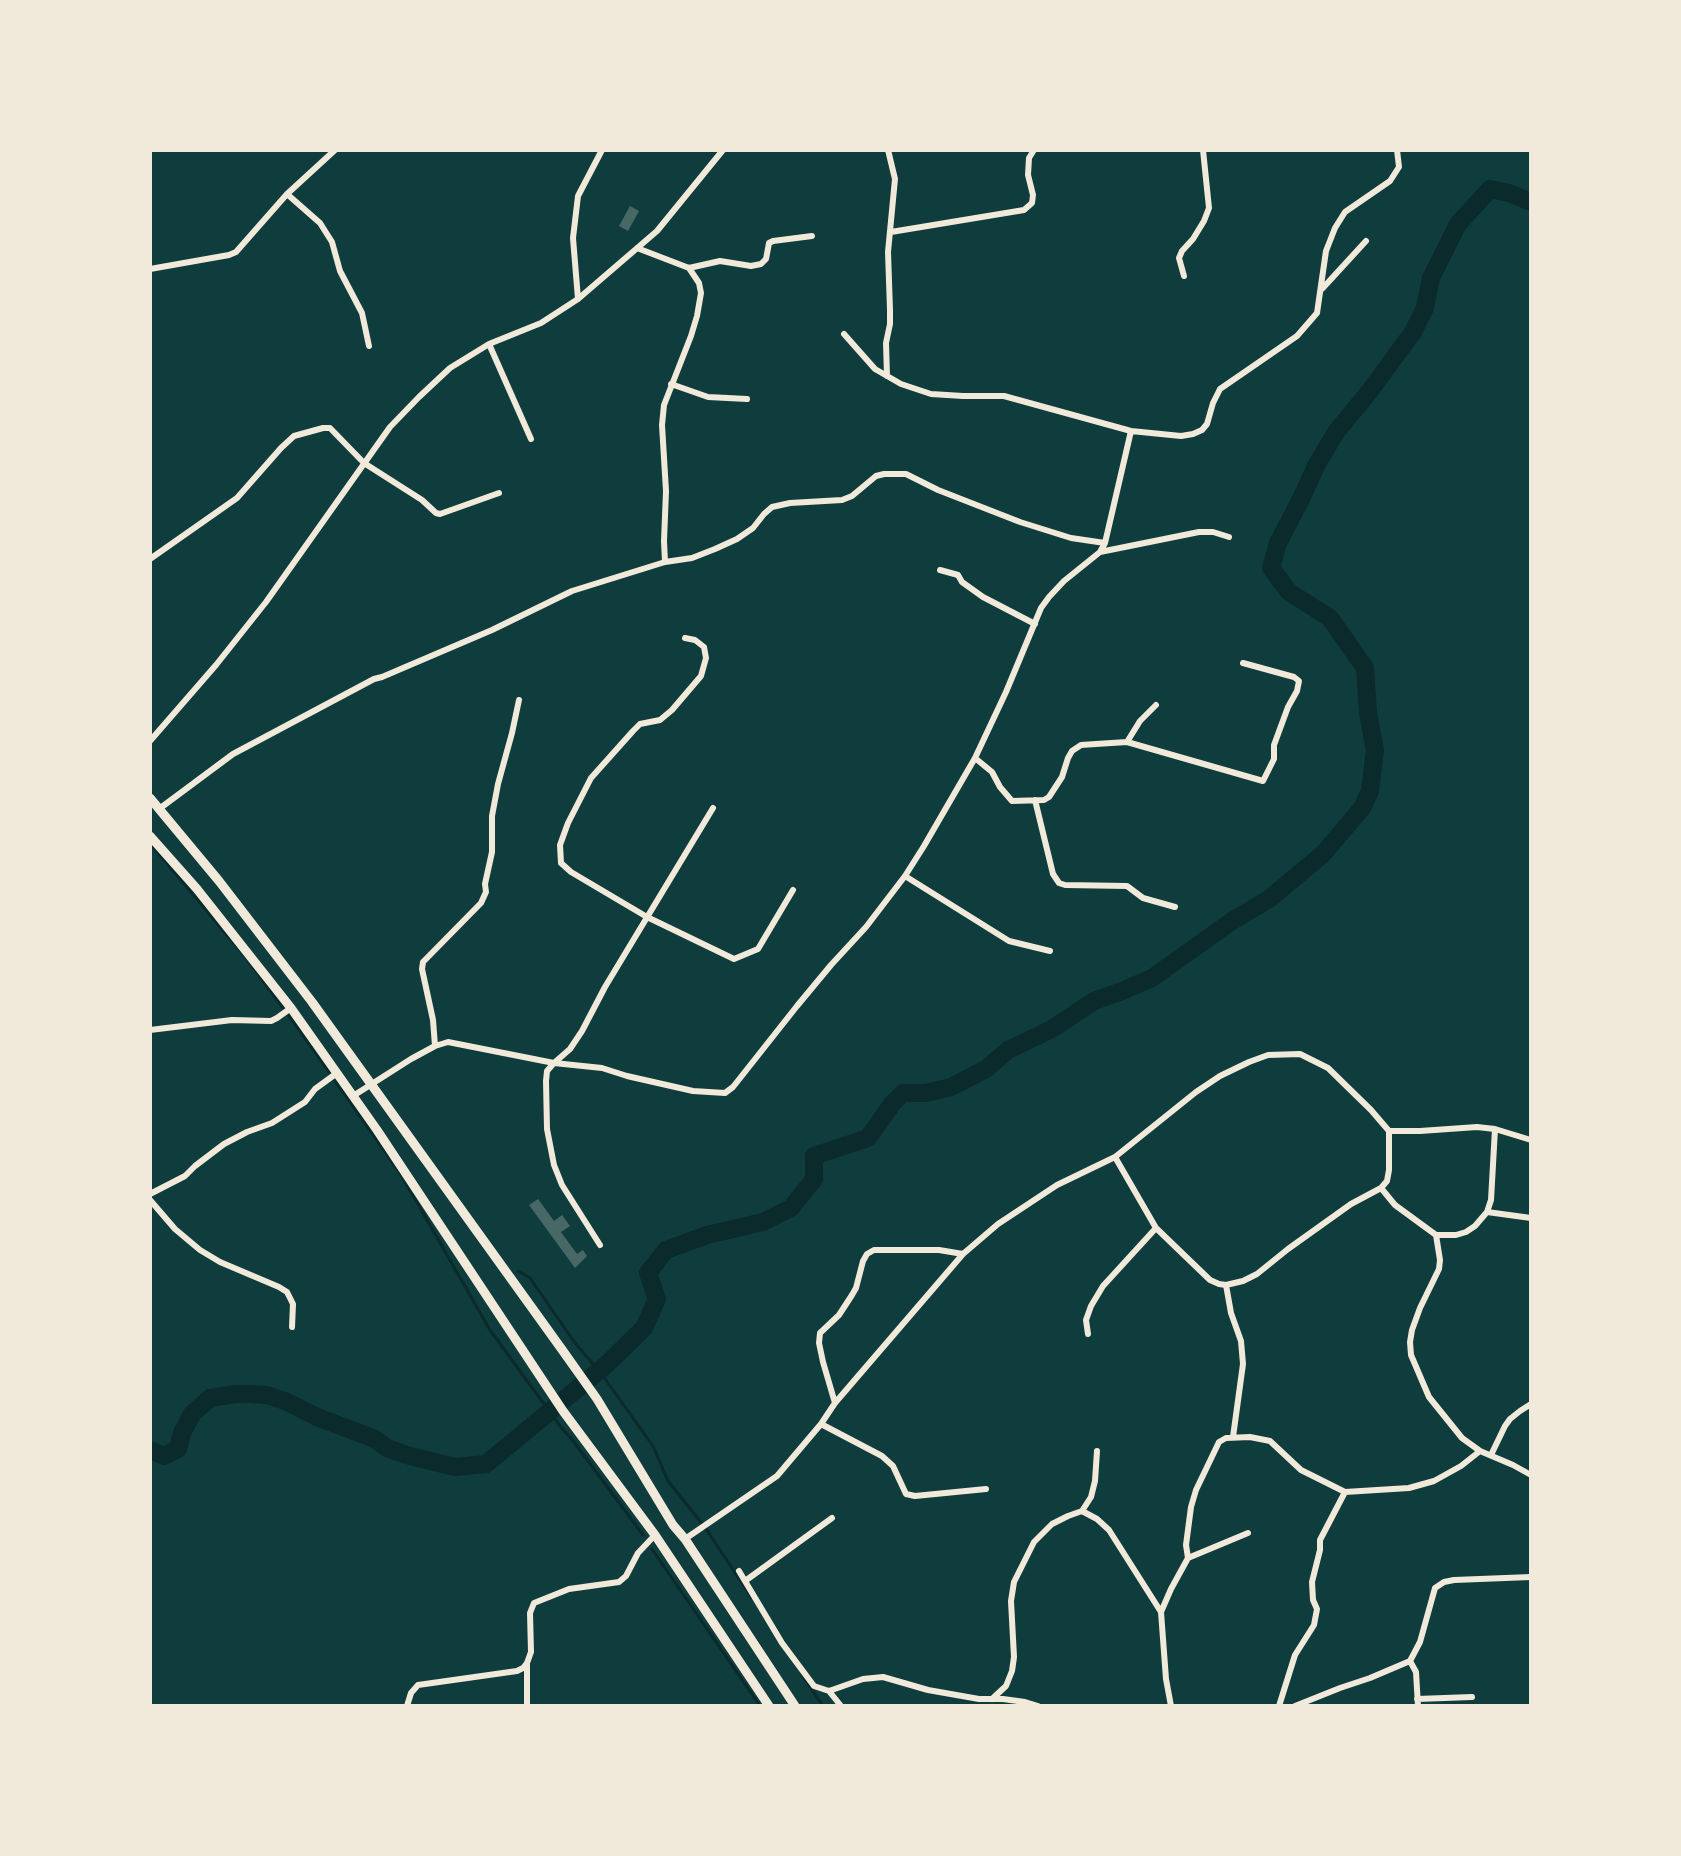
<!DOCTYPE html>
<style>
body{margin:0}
#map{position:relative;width:1681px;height:1856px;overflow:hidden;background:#0f3d3e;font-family:Spectral,serif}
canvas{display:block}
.frame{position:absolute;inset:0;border:152px solid #f1e9da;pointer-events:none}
</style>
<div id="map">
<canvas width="1681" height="1856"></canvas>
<div class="frame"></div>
</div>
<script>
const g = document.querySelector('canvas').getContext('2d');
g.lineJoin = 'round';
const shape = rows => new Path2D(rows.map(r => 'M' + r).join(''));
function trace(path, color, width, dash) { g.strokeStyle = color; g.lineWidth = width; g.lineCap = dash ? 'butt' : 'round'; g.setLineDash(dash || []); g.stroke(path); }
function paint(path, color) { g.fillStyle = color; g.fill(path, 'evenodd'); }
const stream = shape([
 [150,843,247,959,283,1008],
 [289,1016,329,1072],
 [335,1081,400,1173,490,1330,560,1426,574,1442,643,1535],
 [518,1271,530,1278,575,1343,600,1372,653,1446,668,1481,704,1526,752,1598],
 [652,1549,760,1706],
 [802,1675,823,1706]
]);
const river = shape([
 [150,1450,164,1456,178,1449,182,1433,192,1414,210,1398,235,1394,250,1394,267,1395,285,1401,317,1417,375,1439,387,1448,410,1456,455,1467,486,1464,606,1365,644,1328,657,1299,648,1273,666,1250,707,1235,763,1222,791,1208,814,1179,814,1156,868,1138,892,1104,903,1093,926,1093,951,1087,986,1069,1008,1050,1052,1029,1094,1001,1122,991,1152,978,1232,921,1269,899,1323,854,1362,808,1370,791,1375,750,1368,713,1365,668,1330,618,1289,592,1271,568,1278,543,1301,499,1316,466,1336,432,1369,392,1413,332,1425,308,1431,278,1458,224,1490,189,1509,193,1531,202]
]);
const building = shape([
 [630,206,639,211,628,231,619,226],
 [538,1199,554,1221,562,1215,570,1226,561,1232,577,1254,583,1250,587,1256,575,1268,529,1205]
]);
const minor = shape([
 [287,194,320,223,332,242,340,271,362,313,369,346],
 [891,232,1024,210,1032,203,1033,195,1028,175,1029,158,1034,150],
 [637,248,689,268,720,261,751,266,761,264,766,259,769,243,773,241,812,236],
 [150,269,229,255,236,252,287,194,335,150],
 [1184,276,1179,258,1182,251,1193,239,1204,221,1209,208,1203,150],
 [1322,289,1366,241],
 [578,299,573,238,578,196,602,150],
 [844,334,875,369,901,384,931,394,963,396,1004,396,1131,431,1181,436,1193,434,1202,430,1207,424,1213,403,1220,389,1297,336,1317,313,1326,251,1335,228,1345,212,1390,181,1399,167,1397,150],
 [489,344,531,439],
 [887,376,886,343,890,324,890,310,888,252,895,179,888,150],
 [671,384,708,397,747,399],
 [1100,552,1199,532,1213,532,1229,537],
 [150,559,237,498,281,448,294,436,323,428,330,428,364,463,422,500,436,513,440,514,499,493],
 [665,562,664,541,666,491,662,425,664,405,691,336,697,316,701,293,699,283,689,268],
 [940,570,958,575,962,582,983,597,1035,624],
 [685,638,695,640,704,647,706,658,701,676,672,710,660,720,640,724,633,731,591,778,568,823,560,845,561,863,571,872,647,917,734,959,758,949,793,890],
 [150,741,216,665,266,602,390,427,419,397,450,368,489,344,541,323,578,299,657,231,723,150],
 [1127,742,1140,721,1156,705],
 [975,758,992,772,1000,787,1012,801,1044,800,1049,797,1062,777,1068,758,1072,751,1081,745,1096,744,1127,742,1263,781,1274,759,1274,745,1288,707,1297,691,1299,681,1294,677,1243,663],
 [1035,800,1053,874,1059,883,1065,885,1127,886,1143,898,1175,907],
 [159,809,233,754,374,679,382,677,492,630,572,591,665,562,692,558,715,549,737,539,753,528,764,514,772,507,790,503,842,500,852,496,876,476,884,474,906,474,938,490,1020,522,1071,538,1105,543],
 [905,876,1009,941,1050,951],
 [150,1030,232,1020,271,1021,277,1018,291,1008],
 [435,1046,433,1020,422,969,423,962,481,903,486,892,485,884,492,852,492,816,498,784,512,733,519,700],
 [353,1096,411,1059,435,1046,448,1042,554,1063,602,1068,627,1076,693,1091,725,1093,733,1087,797,1006,831,965,866,927,905,876,924,846,975,758,1006,692,1041,608,1049,597,1064,581,1100,552,1105,543,1131,431],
 [1115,1157,1156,1228,1210,1280,1219,1284,1226,1285,1243,1281,1257,1274,1288,1249,1351,1204,1381,1188,1387,1181,1389,1170,1389,1131],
 [1381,1188,1395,1205,1436,1235,1440,1260,1439,1269,1420,1308,1412,1330,1410,1342,1411,1355,1429,1397,1462,1438,1480,1451,1513,1465,1531,1475],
 [150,1194,185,1176,195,1166,224,1144,247,1132,272,1123,305,1102,315,1089,337,1073],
 [150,1200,175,1229,200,1250,220,1262,279,1287,287,1292,293,1304,292,1327],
 [1487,1212,1531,1218],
 [1436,1235,1456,1235,1466,1232,1475,1226,1487,1212,1491,1200,1495,1129],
 [600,1245,562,1185,554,1165,547,1129,546,1081,547,1071,554,1063,570,1049,582,1031,605,987,713,808],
 [1226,1285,1231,1313,1241,1341,1243,1364,1233,1437],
 [1088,1334,1086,1320,1091,1306,1103,1286,1156,1228],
 [835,1403,823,1362,819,1343,820,1333,839,1315,852,1295,856,1288,863,1261,867,1254,874,1250,939,1250,963,1254],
 [821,1424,882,1456,893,1466,906,1494,915,1496,986,1489],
 [1491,1455,1505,1426,1510,1419,1520,1411,1531,1404],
 [1082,1511,1097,1519,1109,1530,1161,1612,1166,1679,1171,1706],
 [685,1539,777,1476,821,1424,835,1403,963,1254,998,1224,1057,1185,1115,1157,1196,1092,1220,1076,1249,1062,1268,1055,1300,1054,1328,1068,1371,1110,1389,1131,1420,1131,1477,1127,1495,1129,1531,1140],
 [1188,1558,1248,1533],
 [739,1571,782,1643,814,1686,829,1691,863,1679,883,1677,928,1690,979,1699,1003,1699,1025,1702,1038,1706],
 [745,1581,832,1518],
 [1161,1612,1171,1589,1188,1558,1186,1545,1191,1507,1196,1490,1219,1442,1226,1438,1250,1437,1270,1441,1301,1470,1345,1492,1409,1488,1434,1481,1461,1466,1480,1451],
 [1410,1661,1416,1672,1418,1706],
 [829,1691,841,1706],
 [992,1699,1006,1686,1012,1671,1014,1657,1011,1601,1014,1582,1034,1542,1052,1524,1068,1516,1082,1511,1091,1497,1095,1481,1097,1451],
 [1417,1699,1472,1697],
 [407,1706,411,1693,418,1685,517,1671,523,1668,527,1663,531,1652,530,1613,534,1603,569,1589,619,1582,626,1576,638,1553,655,1535],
 [527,1706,527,1663],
 [1279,1706,1295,1655,1314,1625,1317,1609,1313,1600,1312,1582,1320,1550,1320,1540,1345,1492],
 [1295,1706,1340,1688,1370,1678,1410,1661,1420,1642,1435,1588,1444,1582,1454,1580,1531,1577]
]);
const trunk = shape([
 [150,798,219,881,312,1002,563,1351,597,1399,673,1525,685,1539,795,1706],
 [150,836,197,889,291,1008,377,1130,563,1411,655,1535,769,1706]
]);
trace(stream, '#0a2a2b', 3);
trace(river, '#0a2a2b', 18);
paint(building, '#486865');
trace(minor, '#f1e9da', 6);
trace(trunk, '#f1e9da', 9);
</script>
